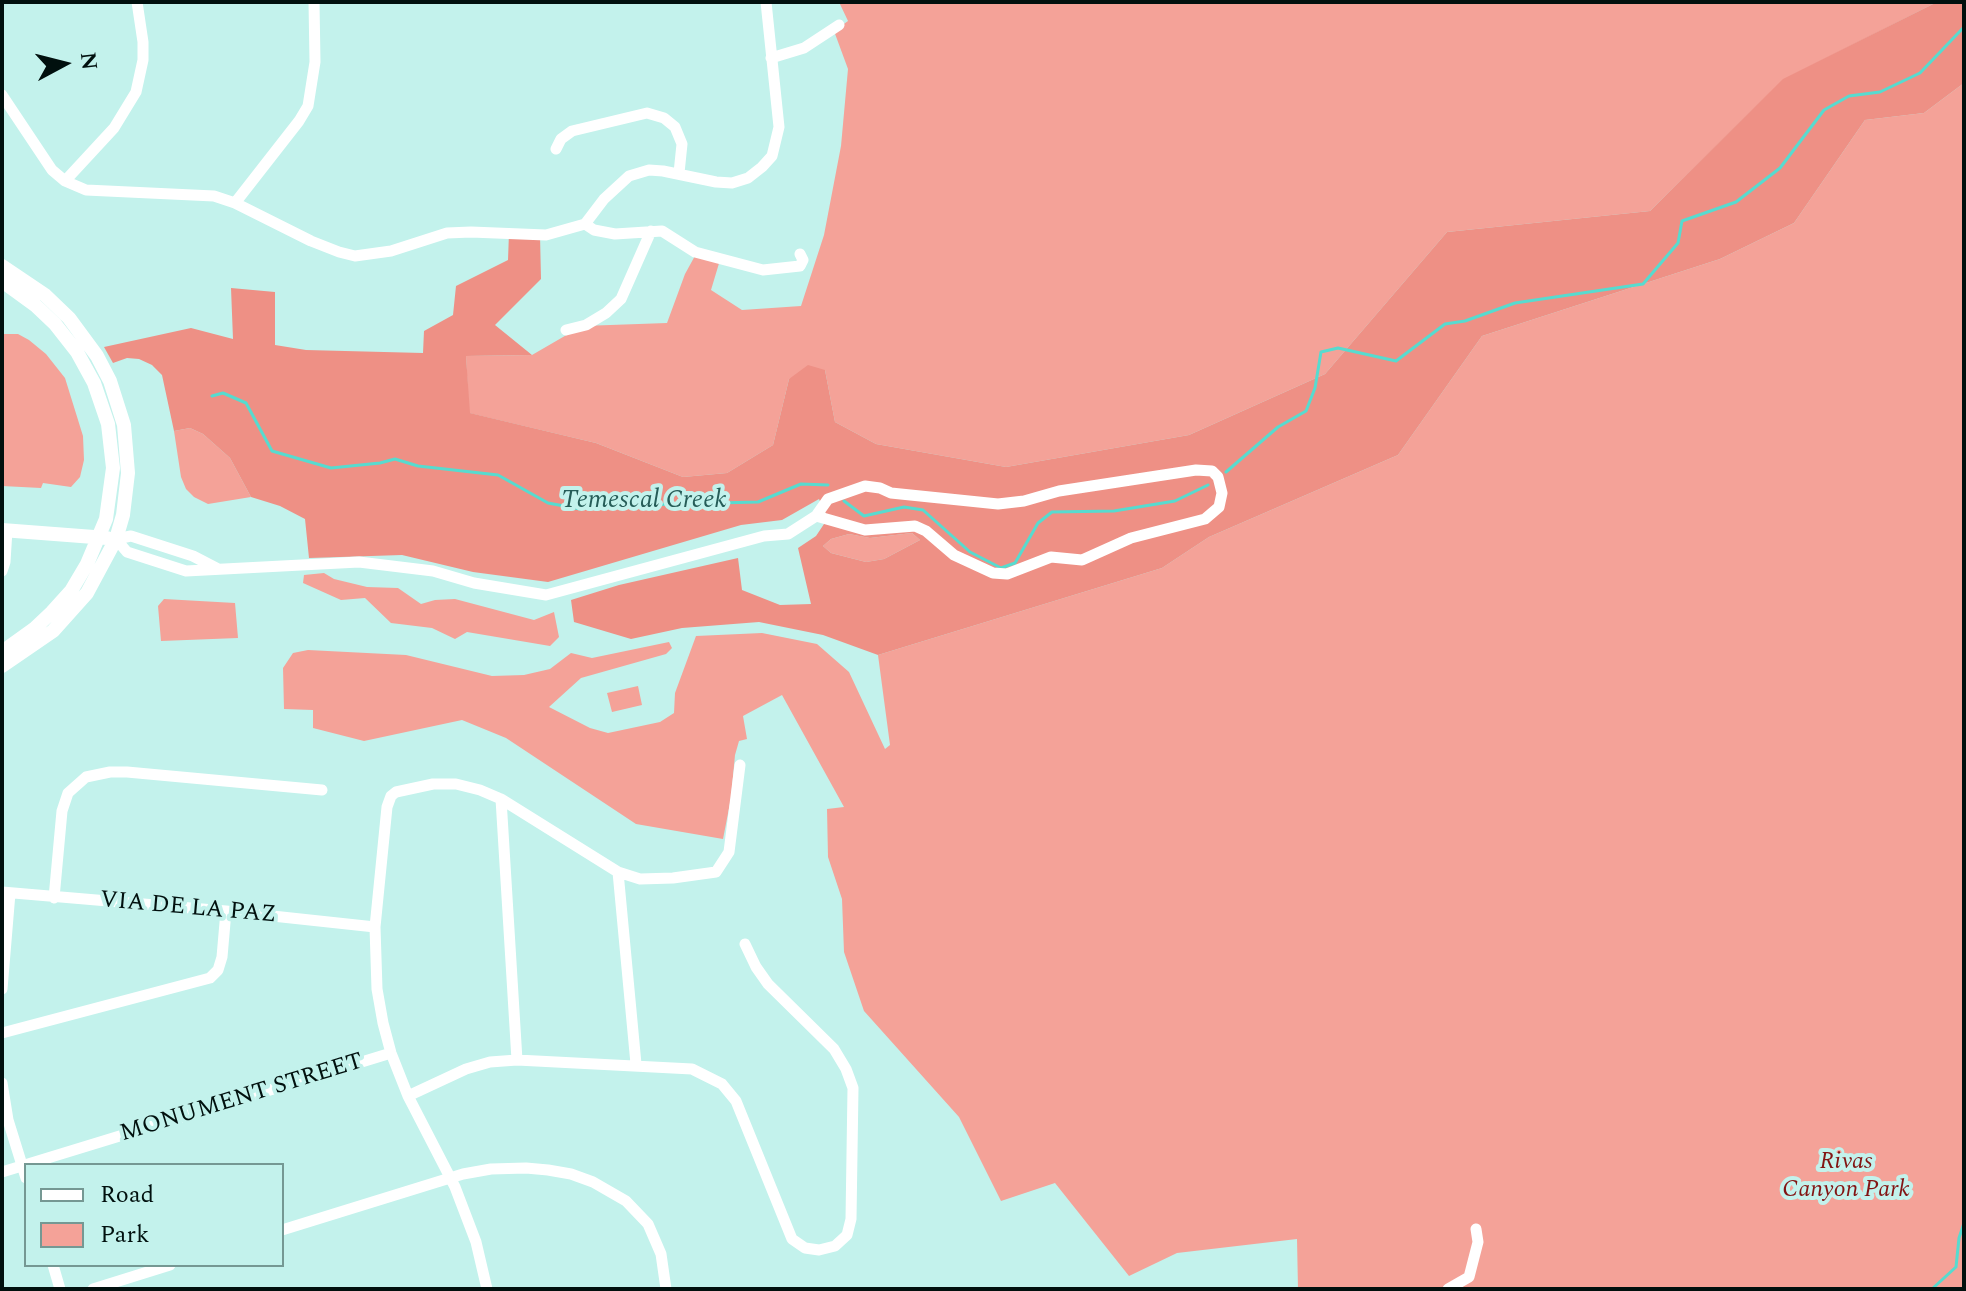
<!DOCTYPE html>
<style>
body{margin:0}
#map{position:relative;width:1966px;height:1291px;overflow:hidden;background:#c3f2ec;font-family:Spectral,serif}
canvas{display:block}
.frame{position:absolute;inset:0;border:4px solid #01100e;pointer-events:none}
.legend{position:absolute;left:24px;top:1163px;width:260px;height:104px;box-sizing:border-box;background:#c3f2ec;border:2px solid #759893;margin:0;padding:10px 14px;list-style:none;font-size:24px;color:#01100e}
.legend li{display:flex;align-items:center;gap:16px;height:40px}
.legend b{width:40px;border:2px solid #759893}
.north{position:absolute;left:24px;top:24px;width:80px;height:80px;-webkit-text-stroke:6px #c3f2ec;paint-order:stroke;rotate:83deg;font-size:22px;font-weight:700;line-height:32px;text-align:center;color:#01100e}
.north::after{content:'';display:block;margin:auto;width:28px;height:36px;background:#01100e;clip-path:polygon(50% 0,100% 100%,50% 72%,0 100%)}
</style>
<div id="map">
<canvas width="1966" height="1291"></canvas>
<div class="frame"></div>
<ul class="legend">
<li><b style="height:10px;background:#fff"></b>Road</li>
<li><b style="height:22px;background:#f4a298"></b>Park</li>
</ul>
<div class="north">N</div>
</div>
<script>
const g = document.querySelector('canvas').getContext('2d');
g.lineJoin = 'round';
function paint(path, color) { g.fillStyle = color; g.fill(path, 'evenodd'); }
const shape = rows => new Path2D(rows.map(r => 'M' + r).join(''));
function trace(path, color, width, dash) { g.strokeStyle = color; g.lineWidth = width; g.lineCap = dash ? 'butt' : 'round'; g.setLineDash(dash || []); g.stroke(path); }
function write(font, color, halo, rows, align = 'center') {
  g.font = font + ' Spectral,serif'; g.lineWidth = 8; g.setLineDash([]); g.textBaseline = 'middle'; g.strokeStyle = halo; g.fillStyle = color; for (const [text, x, y, turn = 0] of rows) {
    g.save(); g.translate(x, y); g.rotate((+turn || 0) * Math.PI / 180); g.textAlign = isNaN(turn) ? turn : align; if (halo) g.strokeText(text, 0, 0); g.fillText(text, 0, 0); g.restore();
  }
}
const green = shape([
 [839,2,1937,2,1783,80,1650,211,1447,232,1325,374,1189,435,1006,467,876,444,835,422,825,370,789,379,773,445,727,473,683,477,596,443,469,413,466,356,532,355,582,326,667,323,685,274,696,254,720,260,711,290,742,310,801,306,824,235,841,146,848,69,834,31,848,21],
 [1964,83,1964,1289,1298,1289,1297,1239,1177,1253,1129,1276,1055,1183,1001,1201,959,1117,864,1011,844,952,842,899,828,857,827,809,844,807,782,695,743,716,747,739,739,741,735,755,731,798,723,839,636,824,506,738,462,720,364,741,313,728,313,710,284,709,283,668,293,653,308,650,406,655,492,676,524,675,550,669,571,653,592,658,669,642,672,648,666,654,581,678,549,707,590,728,608,733,660,722,674,713,675,693,696,636,762,633,817,644,849,672,885,749,890,745,878,655,1162,568,1209,537,1398,455,1482,336,1720,259,1794,223,1865,120,1924,113],
 [2,334,18,334,29,340,46,354,65,378,83,436,84,460,80,477,71,487,43,483,41,488,2,486],
 [190,428,203,434,230,458,251,497,208,504,194,497,186,489,181,477,174,431],
 [912,533,920,540,884,559,866,562,831,553,823,546,831,539,849,534,870,538],
 [324,573,334,579,367,587,398,588,421,604,435,600,455,599,534,620,554,612,559,637,550,646,467,632,455,639,432,628,391,623,365,598,341,600,303,583,304,575],
 [164,599,235,603,238,638,161,641,158,606],
 [638,686,642,705,612,712,607,693]
]);
const forest = shape([
 [1937,2,1964,2,1964,83,1924,113,1865,120,1794,223,1720,259,1482,336,1398,455,1209,537,1162,568,878,655,823,635,759,622,682,628,631,639,574,622,571,600,619,585,738,558,742,590,780,605,811,604,798,548,816,536,828,518,819,499,782,520,741,525,548,582,473,572,402,555,309,558,305,519,280,506,251,497,230,458,203,434,190,428,174,431,162,375,152,365,139,359,127,358,113,363,104,347,191,328,233,339,231,288,275,292,275,345,306,350,423,353,424,331,453,315,456,286,508,260,509,233,540,235,541,279,495,325,532,355,466,356,470,413,596,443,683,477,727,473,773,445,789,379,808,365,825,370,835,422,876,444,1006,467,1189,435,1325,374,1447,232,1650,211,1783,79],
 [912,533,920,540,884,559,866,562,831,553,823,546,831,539,849,534,870,538]
]);
const stream = shape([
 [212,396,223,393,246,403,272,451,331,468,380,463,395,459,418,466,498,475,548,503,580,509,606,502,638,505,758,502,801,484,828,485],
 [1226,472,1278,427,1306,411,1315,388,1321,352,1338,348,1396,361,1445,324,1465,321,1515,303,1643,284,1678,243,1682,221,1736,202,1780,168,1824,110,1849,96,1880,92,1920,73,1964,27],
 [844,501,864,516,904,507,923,510,970,552,1001,568,1015,563,1038,523,1052,512,1114,511,1175,501,1208,485],
 [1932,1289,1956,1267,1959,1238,1964,1223]
]);
const minor = shape([
 [771,58,804,48,839,25],
 [2,95,52,170,65,181,86,190,214,196,235,203,311,241,339,252,355,256,391,251,447,233,471,232,546,235,585,224,604,199,629,176,649,170,663,171,716,182,732,183,748,178,762,167,772,156,779,127,766,2],
 [556,149,561,139,572,131,647,113,664,118,675,127,682,144,679,173],
 [65,181,114,128,136,92,143,60,143,42,137,2],
 [235,203,299,121,308,106,315,62,314,2],
 [585,224,594,230,615,234,662,231,695,252,763,270,800,266,803,260,800,254],
 [566,330,586,325,606,313,621,299,651,231],
 [1196,470,1212,471,1218,477,1222,493,1219,507,1205,519,1131,538,1082,560,1051,557,1007,574,993,573,954,555,926,531,915,526,865,530,816,516,828,499,865,486,880,488,891,493,998,504,1024,501,1059,491,1196,470],
 [218,569,193,556,131,536,116,539,127,552,186,571,359,562,433,571,474,583,546,595,764,536,788,534,816,516],
 [2,571,5,562,7,530],
 [501,799,517,1060],
 [618,872,636,1064],
 [2,892,226,911,375,927],
 [54,898,62,811,68,793,86,777,110,772,127,772,322,790],
 [2,989,10,893],
 [2,1033,210,978,218,970,222,957,226,911],
 [2,1083,8,1120,26,1178],
 [408,1096,466,1069,490,1062,517,1060,692,1069,722,1084,736,1101,792,1239,805,1248,819,1250,835,1246,847,1235,851,1219,853,1088,846,1069,834,1049,768,984,756,967,745,944],
 [2,1172,391,1053],
 [282,1230,463,1174,491,1169,526,1168,548,1170,571,1174,593,1182,626,1201,648,1224,661,1254,666,1289],
 [53,1265,60,1289],
 [93,1289,170,1265],
 [487,1289,476,1242,455,1187,408,1096,391,1053,383,1023,377,989,375,927,387,807,391,796,396,792,433,784,456,784,480,790,501,799,618,872,640,879,673,878,716,872,729,852,740,765],
 [1448,1289,1469,1277,1478,1242,1476,1229]
]);
const major = shape([
 [2,266,45,295,69,318,97,356,110,381,124,425,128,473,123,515,116,539,87,593,53,631,2,666],
 [2,281,35,305,55,324,77,352,94,383,108,424,113,468,106,519,87,564,71,591,52,612,34,629,2,652],
 [2,530,107,538]
]);
const streetNames = [
 ["VIA DE LA PAZ",188,909,5],
 ["MONUMENT STREET",242,1099,-17]
];
const parkNames = [
 ["Rivas",1846,1163],
 ["Canyon Park",1846,1191]
];
const waterNames = [
 ["Temescal Creek",644,502]
];
paint(green, '#f4a298');
paint(forest, '#ee9085');
trace(stream, '#57dbcf', 3);
trace(minor, '#fff', 11);
trace(major, '#fff', 14);
write('24px', '#01100e', '#c3f2ec', streetNames);
write('italic 24px', '#831413', '#c3f2ec', parkNames);
write('italic 26px', '#265d58', '#c3f2ec', waterNames);
</script>
